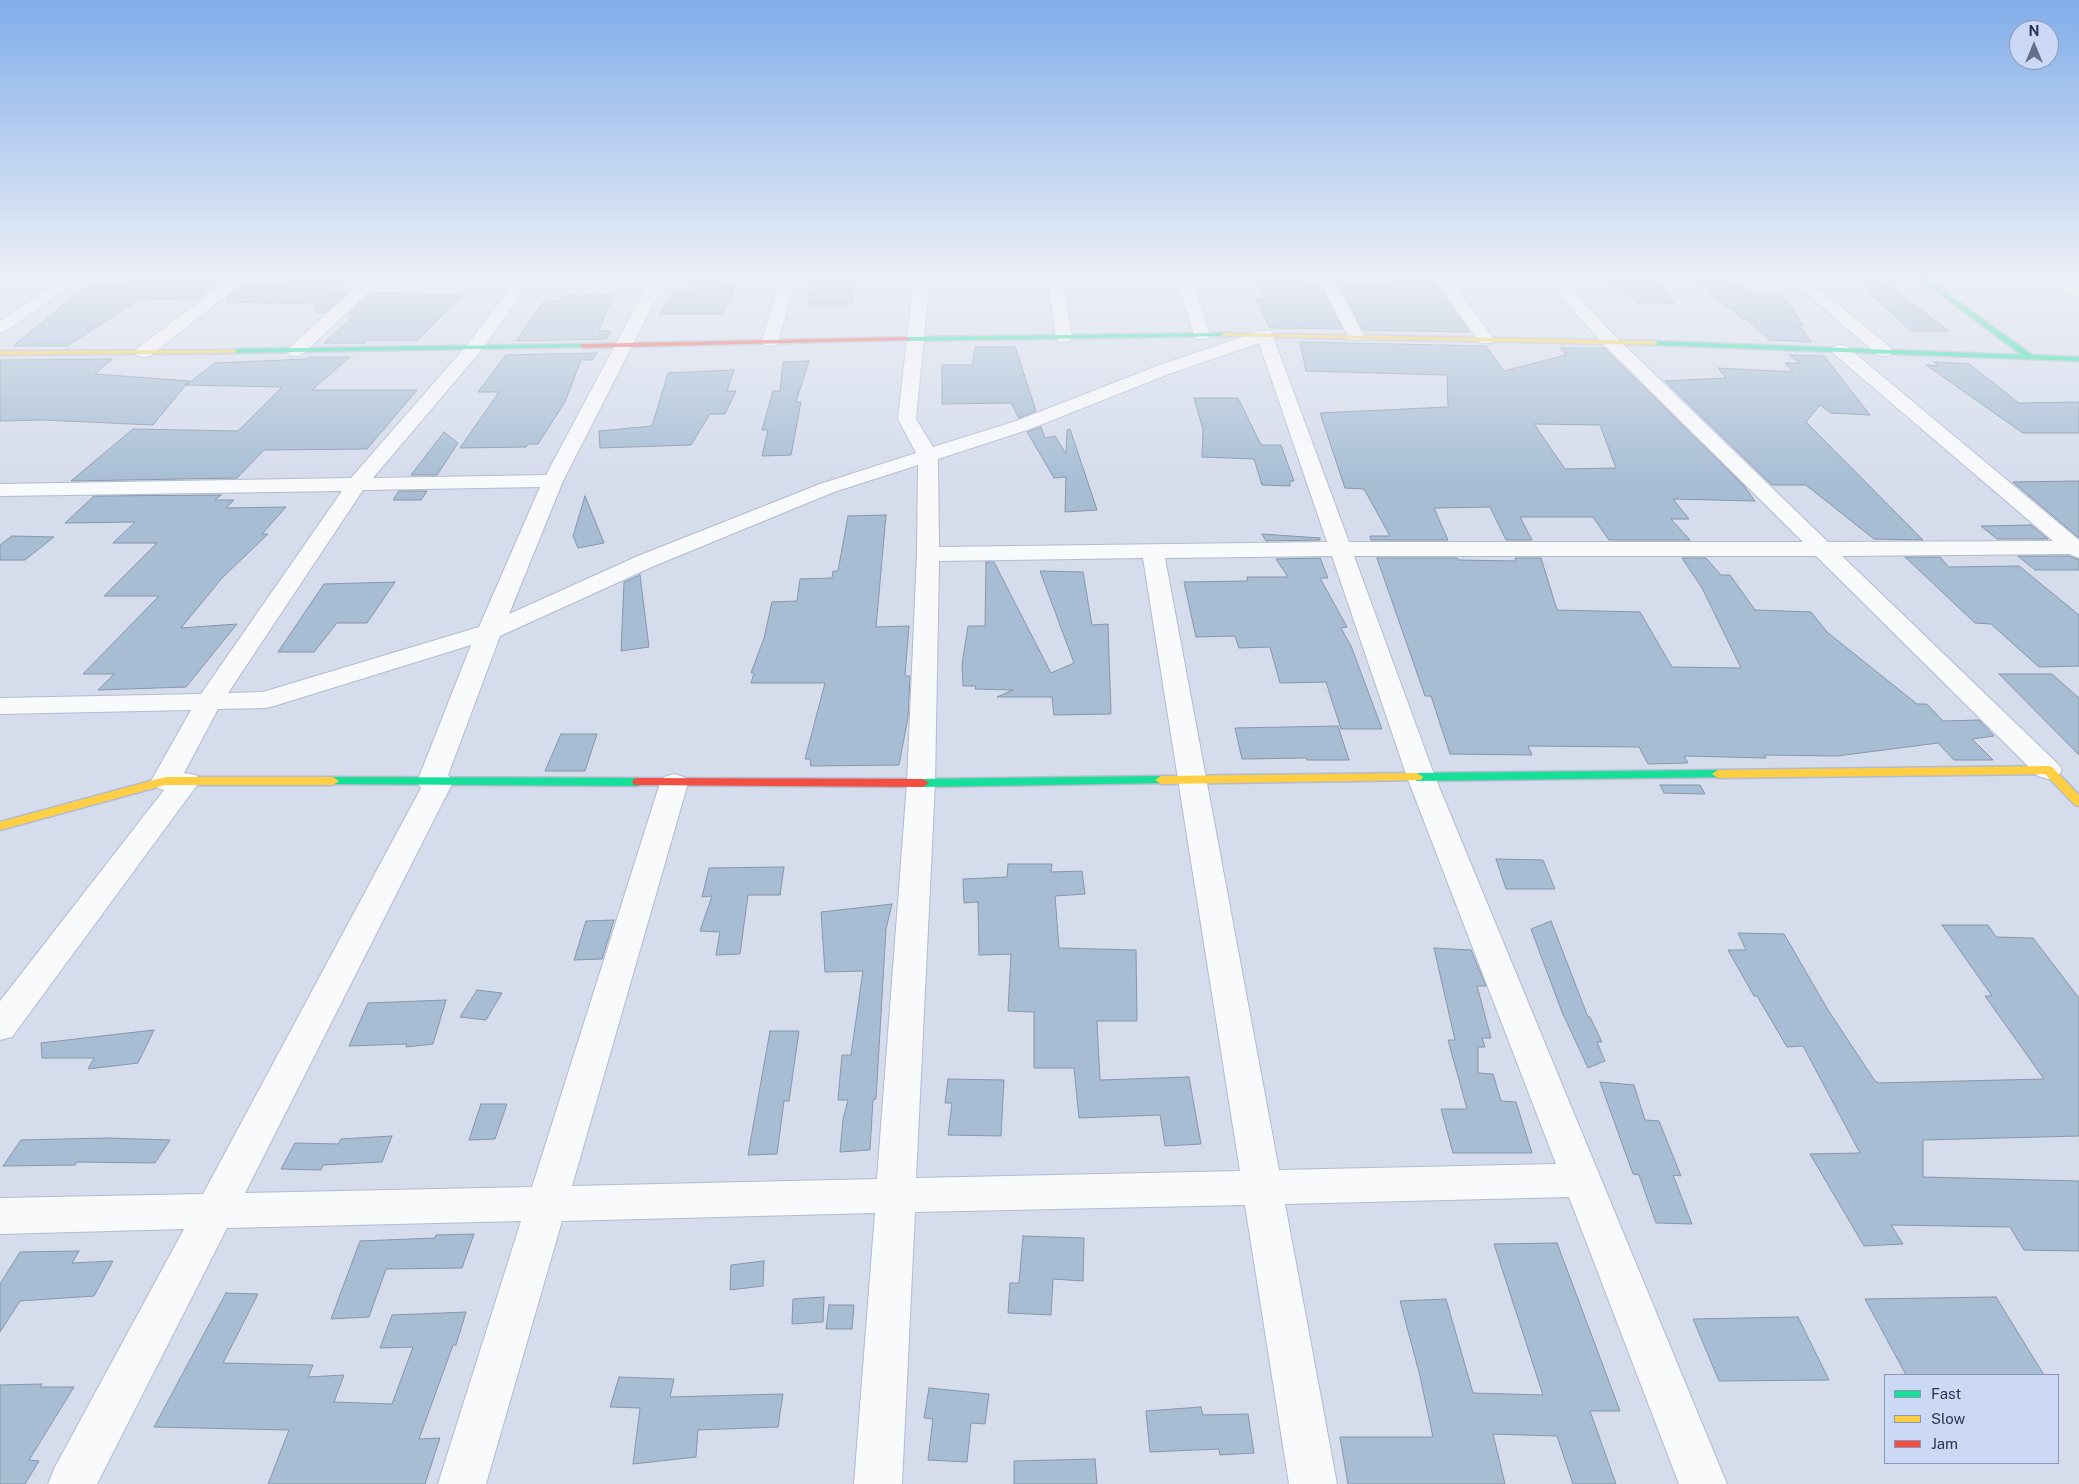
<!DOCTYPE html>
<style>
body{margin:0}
#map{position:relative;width:2079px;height:1484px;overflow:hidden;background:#d5dcec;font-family:"Public Sans",sans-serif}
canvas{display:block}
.legend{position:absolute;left:1884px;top:1374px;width:175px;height:90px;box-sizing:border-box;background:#cbd8f6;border:1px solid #8a96b4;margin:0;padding:6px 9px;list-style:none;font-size:15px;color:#293452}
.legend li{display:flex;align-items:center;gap:10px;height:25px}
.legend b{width:25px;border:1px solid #8a96b4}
.north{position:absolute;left:2009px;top:20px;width:50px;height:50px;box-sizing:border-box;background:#cbd8f6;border:1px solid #8a96b4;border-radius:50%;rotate:0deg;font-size:14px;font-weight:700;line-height:20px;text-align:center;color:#293452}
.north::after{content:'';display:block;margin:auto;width:18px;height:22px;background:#656f88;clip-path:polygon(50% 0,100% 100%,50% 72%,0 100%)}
</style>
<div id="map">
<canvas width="2079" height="1484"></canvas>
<ul class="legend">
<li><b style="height:6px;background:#16e098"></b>Fast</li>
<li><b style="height:6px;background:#ffcf43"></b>Slow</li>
<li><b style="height:6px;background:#f24e42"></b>Jam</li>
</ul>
<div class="north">N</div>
</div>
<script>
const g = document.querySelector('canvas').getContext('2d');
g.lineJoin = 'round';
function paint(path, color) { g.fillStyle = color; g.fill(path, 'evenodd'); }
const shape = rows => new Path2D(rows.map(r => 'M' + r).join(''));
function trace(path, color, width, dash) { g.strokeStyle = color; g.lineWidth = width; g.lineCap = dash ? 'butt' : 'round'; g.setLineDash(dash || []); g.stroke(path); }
const building = shape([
 [137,276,224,276,198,298,140,299,67,346,13,346,74,296,95,283,126,283,137,276],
 [295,276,354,276,328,292,347,292,325,313,315,312,315,300,309,304,227,302,227,298,247,282,288,282,295,276],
 [699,276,727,276,723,286,736,286,723,314,659,314,674,292,691,291,699,276],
 [1254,276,1302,276,1310,284,1319,284,1342,329,1270,328,1256,299,1265,299,1254,276],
 [1877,277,1949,331,1911,331,1866,290,1877,277],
 [1653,279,1674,303,1638,303,1610,281,1653,279],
 [1432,280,1470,332,1363,330,1339,284,1394,284,1393,281,1432,280],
 [810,281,855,281,852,304,808,304,810,281],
 [1694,281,1740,282,1751,293,1780,293,1804,326,1799,326,1812,342,1770,340,1746,319,1744,319,1694,281],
 [370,293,463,295,418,340,368,340,365,343,324,343,356,314,348,314,370,293],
 [613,295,599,331,611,331,606,339,516,341,544,301,559,301,562,296,613,295],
 [1300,342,1486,346,1504,371,1566,355,1560,348,1604,348,1744,486,1755,501,1673,499,1689,519,1671,519,1690,540,1609,540,1593,517,1520,517,1532,540,1506,540,1490,507,1434,508,1448,540,1371,540,1370,536,1390,536,1364,489,1345,488,1320,413,1448,407,1447,375,1306,371,1300,342],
 [1534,424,1600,425,1616,468,1565,469,1534,424],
 [975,347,1015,347,1036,411,1019,418,1011,403,942,404,942,365,972,365,975,347],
 [597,353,592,360,581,360,565,402,538,444,528,444,526,447,460,448,499,392,478,392,506,355,597,353],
 [1789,355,1824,356,1870,415,1831,413,1820,405,1806,422,1923,540,1874,539,1806,485,1772,485,1665,381,1726,378,1718,368,1793,372,1785,363,1800,363,1789,355],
 [309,357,350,357,312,390,417,390,367,449,264,450,237,478,71,481,133,429,238,431,282,387,186,385,215,363,307,359,309,357],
 [112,359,95,374,189,381,153,425,42,420,0,421,0,360,112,359],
 [809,361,796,402,801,402,791,455,762,456,768,430,762,430,773,391,780,391,783,362,809,361],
 [1934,362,1969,364,2019,403,2079,402,2079,433,2023,433,1926,365,1938,366,1934,362],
 [734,370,727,391,736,391,725,414,710,414,691,445,600,448,599,431,652,426,668,373,734,370],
 [1194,398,1238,398,1261,445,1281,445,1294,481,1290,481,1290,486,1262,485,1254,459,1202,457,1203,429,1194,398],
 [1041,427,1045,438,1055,436,1066,454,1067,430,1070,429,1097,510,1065,512,1066,477,1054,478,1027,432,1041,427],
 [444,432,458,443,437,475,411,475,444,432],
 [2079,481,2079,538,2013,482,2079,481],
 [399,491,427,491,421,500,393,500,399,491],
 [221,495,215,500,234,500,226,508,286,507,262,534,268,534,222,578,181,628,237,624,186,687,98,690,114,674,83,674,159,596,104,596,157,543,113,543,135,522,65,523,94,496,221,495],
 [585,496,604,543,578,548,573,536,585,496],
 [886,515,876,627,909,626,905,676,910,676,908,717,899,765,811,766,810,759,805,759,825,683,751,683,754,673,751,673,764,638,772,602,797,601,800,579,832,578,833,571,838,571,848,516,886,515],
 [2031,525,2048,539,1997,539,1981,526,2031,525],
 [1262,534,1320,538,1320,540,1266,541,1262,534],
 [12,536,54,537,25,560,0,560,0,545,12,536],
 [2018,556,2069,556,2079,560,2079,570,2035,570,2018,556],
 [1905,557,1940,557,1949,567,2019,566,2079,615,2079,666,2039,667,1991,624,1975,623,1905,557],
 [1320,558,1328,578,1320,578,1347,627,1341,628,1351,646,1382,729,1341,729,1326,682,1280,683,1270,647,1239,648,1235,636,1196,637,1184,582,1248,581,1247,577,1288,577,1276,559,1320,558],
 [1377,558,1457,558,1458,560,1516,561,1515,558,1541,558,1557,610,1640,612,1672,667,1741,668,1702,588,1682,558,1706,558,1721,575,1730,575,1755,610,1811,612,1827,632,1917,704,1927,704,1943,721,1979,720,1994,736,1972,739,1993,760,1954,760,1938,743,1837,756,1764,755,1766,758,1684,756,1688,763,1648,764,1639,747,1528,746,1532,755,1450,754,1431,696,1425,696,1377,558],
 [986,562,994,562,1051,673,1074,663,1040,571,1083,572,1092,625,1108,624,1111,714,1054,715,1052,697,997,697,1013,690,975,689,976,686,963,686,962,664,968,626,985,626,986,562],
 [640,575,649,647,621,651,624,582,640,575],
 [395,582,367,623,337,623,314,652,278,652,324,584,395,582],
 [1999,674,2052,674,2079,698,2079,755,1999,674],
 [1338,726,1349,760,1307,760,1306,758,1242,759,1235,728,1338,726],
 [561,734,597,734,585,771,545,771,561,734],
 [1660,785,1700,785,1705,794,1664,793,1660,785],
 [1496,859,1543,860,1555,889,1506,889,1496,859],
 [1008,864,1052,864,1051,872,1082,871,1085,894,1055,896,1059,948,1136,950,1137,1021,1097,1021,1100,1080,1189,1077,1201,1144,1165,1146,1160,1115,1079,1118,1074,1068,1034,1068,1034,1012,1008,1011,1011,954,979,955,978,902,964,903,963,879,1007,877,1008,864],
 [784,867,780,895,748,895,740,954,716,955,720,932,700,931,712,896,702,897,709,868,784,867],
 [892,904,886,929,876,1099,873,1100,870,1150,840,1152,843,1119,848,1100,838,1100,842,1055,851,1055,863,971,825,972,821,912,892,904],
 [614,920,602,959,574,960,586,921,614,920],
 [1551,921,1588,1017,1590,1017,1602,1042,1597,1042,1605,1061,1588,1068,1562,1012,1531,929,1551,921],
 [1942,925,1988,925,1996,937,2033,938,2079,998,2079,1136,1923,1140,1923,1177,2079,1181,2079,1251,2024,1250,2010,1227,1891,1225,1903,1244,1864,1246,1810,1154,1860,1153,1803,1046,1787,1047,1757,996,1754,996,1728,950,1746,950,1738,933,1784,934,1828,1010,1875,1081,1879,1083,2044,1079,1985,996,1992,996,1942,925],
 [1434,948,1471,950,1486,986,1477,986,1491,1038,1482,1038,1485,1047,1478,1047,1478,1073,1493,1074,1501,1101,1516,1102,1532,1153,1453,1153,1441,1109,1467,1109,1448,1040,1455,1040,1434,948],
 [477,990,502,993,486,1020,460,1017,477,990],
 [446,1000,433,1044,406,1047,407,1044,349,1046,368,1003,446,1000],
 [154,1030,138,1063,88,1069,94,1058,42,1058,41,1043,154,1030],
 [770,1031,799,1031,789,1101,784,1101,777,1154,748,1155,770,1031],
 [948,1079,1004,1080,1001,1136,948,1135,952,1103,945,1103,948,1079],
 [1600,1082,1634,1085,1645,1120,1659,1121,1681,1176,1673,1175,1692,1224,1656,1223,1639,1175,1633,1174,1600,1082],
 [481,1104,507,1104,495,1139,469,1140,481,1104],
 [392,1136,382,1162,323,1165,321,1170,281,1169,295,1143,338,1144,341,1139,392,1136],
 [107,1138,170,1140,155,1163,77,1162,75,1165,3,1166,21,1140,107,1138],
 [474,1234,462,1268,386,1269,369,1317,331,1319,360,1241,435,1238,436,1235,474,1234],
 [1023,1236,1084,1238,1083,1281,1053,1279,1051,1315,1008,1313,1010,1283,1019,1283,1023,1236],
 [1557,1243,1620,1411,1590,1411,1616,1484,1573,1484,1557,1436,1493,1434,1505,1484,1348,1484,1340,1437,1433,1437,1420,1376,1400,1301,1446,1299,1473,1393,1543,1395,1494,1244,1557,1243],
 [79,1251,72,1263,113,1261,94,1296,20,1301,0,1332,0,1284,20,1252,79,1251],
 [764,1261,763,1286,730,1290,731,1265,764,1261],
 [226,1293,258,1294,223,1363,313,1365,308,1377,344,1375,334,1402,392,1404,413,1347,380,1348,392,1315,466,1312,456,1345,453,1345,419,1439,440,1438,425,1484,268,1484,289,1430,154,1427,226,1293],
 [824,1297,823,1322,792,1324,793,1299,824,1297],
 [1996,1297,2044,1375,1906,1375,1865,1299,1996,1297],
 [829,1305,854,1305,852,1329,826,1329,829,1305],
 [1798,1317,1829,1380,1719,1381,1693,1319,1798,1317],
 [619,1377,674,1379,670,1397,783,1394,778,1427,698,1430,696,1457,633,1464,640,1408,610,1407,619,1377],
 [42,1384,40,1387,74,1387,29,1460,39,1461,25,1484,0,1484,0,1385,42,1384],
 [929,1388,989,1394,985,1424,971,1423,967,1462,928,1460,933,1419,924,1418,929,1388],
 [1201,1407,1203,1415,1248,1414,1254,1453,1220,1455,1219,1449,1150,1452,1146,1411,1201,1407],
 [1095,1459,1097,1484,1014,1484,1014,1461,1095,1459]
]);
const street = shape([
 [67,276,85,276,6,331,0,333,0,321,67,276],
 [233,276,251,276,150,356,144,357,138,356,135,352,138,348,233,276],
 [368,276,385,276,302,355,296,356,290,355,287,351,290,347,368,276],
 [519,276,535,276,479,353,373,478,546,475,652,276,668,276,563,481,509,614,638,556,820,484,916,453,898,419,914,276,930,276,916,419,933,447,1016,421,1157,366,1259,331,1271,331,1349,542,1803,542,1604,345,1543,276,1559,276,1616,337,1828,542,2053,541,1834,354,1831,350,1834,346,1840,345,1846,346,2079,540,2079,558,2069,554,1842,556,2058,764,2062,770,2058,776,2048,779,2038,776,1816,556,1354,556,1435,777,1727,1484,1679,1484,1569,1197,1285,1204,1337,1484,1289,1484,1245,1205,915,1212,902,1484,854,1484,875,1213,562,1221,486,1484,438,1484,521,1221,227,1228,97,1484,48,1484,55,1467,184,1229,0,1234,0,1198,203,1194,421,788,417,782,471,645,274,706,265,708,218,709,184,773,196,775,200,781,12,1037,0,1040,0,1001,164,790,155,787,151,781,191,710,0,714,0,698,201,694,342,491,0,496,0,484,351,478,467,345,519,276],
 [1259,343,1327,542,939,547,938,459,1030,429,1169,374,1259,343],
 [918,465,917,554,907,783,877,1179,572,1186,688,783,684,777,674,774,664,777,660,783,532,1187,245,1193,453,782,448,775,500,636,654,566,834,492,918,465],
 [540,487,479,627,263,692,228,693,363,490,540,487],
 [1332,556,1407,777,1556,1164,1279,1170,1165,558,1332,556],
 [1143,558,1240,1171,916,1178,935,783,939,561,1143,558],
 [781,276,797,276,778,341,776,345,770,346,764,345,762,341,781,276],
 [1047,276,1063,276,1072,337,1070,341,1064,342,1058,341,1056,337,1047,276],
 [1175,276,1191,276,1210,335,1208,339,1196,339,1194,335,1175,276],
 [1317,276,1333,276,1364,336,1362,340,1350,340,1317,276],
 [1432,276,1448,276,1494,339,1492,343,1480,343,1432,276],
 [1786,276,1803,276,1890,347,1893,351,1890,355,1884,356,1878,355,1786,276],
 [2043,276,2061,276,2079,287,2079,299,2073,297,2043,276]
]);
const fast = shape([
 [1916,276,1923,276,2032,355,2079,357,2079,361,1655,345,1652,343,1655,341,2022,355,1916,276],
 [1225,333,1228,335,1227,336,907,341,904,339,907,337,1225,333],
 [583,344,586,346,585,347,234,353,231,351,234,349,583,344],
 [1718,770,1724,774,1722,777,1417,781,1411,777,1417,773,1718,770],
 [1161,776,1167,780,1165,783,923,787,917,783,923,779,1161,776],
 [333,777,638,778,644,782,638,786,329,784,327,781,333,777]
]);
const slow = shape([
 [1225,333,1655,341,1658,343,1655,345,1223,336,1222,335,1225,333],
 [236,350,237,351,234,353,0,355,0,351,236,350],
 [2048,766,2052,767,2079,795,2079,806,2075,805,2045,774,1718,778,1712,774,1718,770,2048,766],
 [1417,773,1423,777,1421,780,1161,784,1155,780,1161,776,1417,773],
 [165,777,333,777,339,781,333,785,165,785,0,830,0,822,165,777]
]);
const jam = shape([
 [907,337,910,339,909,340,583,348,580,346,583,344,907,337],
 [638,778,923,779,929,783,923,787,634,785,632,782,634,779,638,778]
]);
paint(building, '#a6bdd4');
trace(building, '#8696a8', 1);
trace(street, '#b3bbd1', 2);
trace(fast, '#b3bbd1', 3);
trace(slow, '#b3bbd1', 3);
trace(jam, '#b3bbd1', 3);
paint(street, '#f9fafc');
paint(fast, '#16e098');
paint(slow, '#ffcf43');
paint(jam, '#f24e42');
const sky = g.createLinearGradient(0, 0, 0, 484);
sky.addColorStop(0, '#81adea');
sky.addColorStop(0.57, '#eceff6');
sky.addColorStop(1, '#eceff600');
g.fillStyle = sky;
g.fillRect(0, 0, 2079, 484);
</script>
